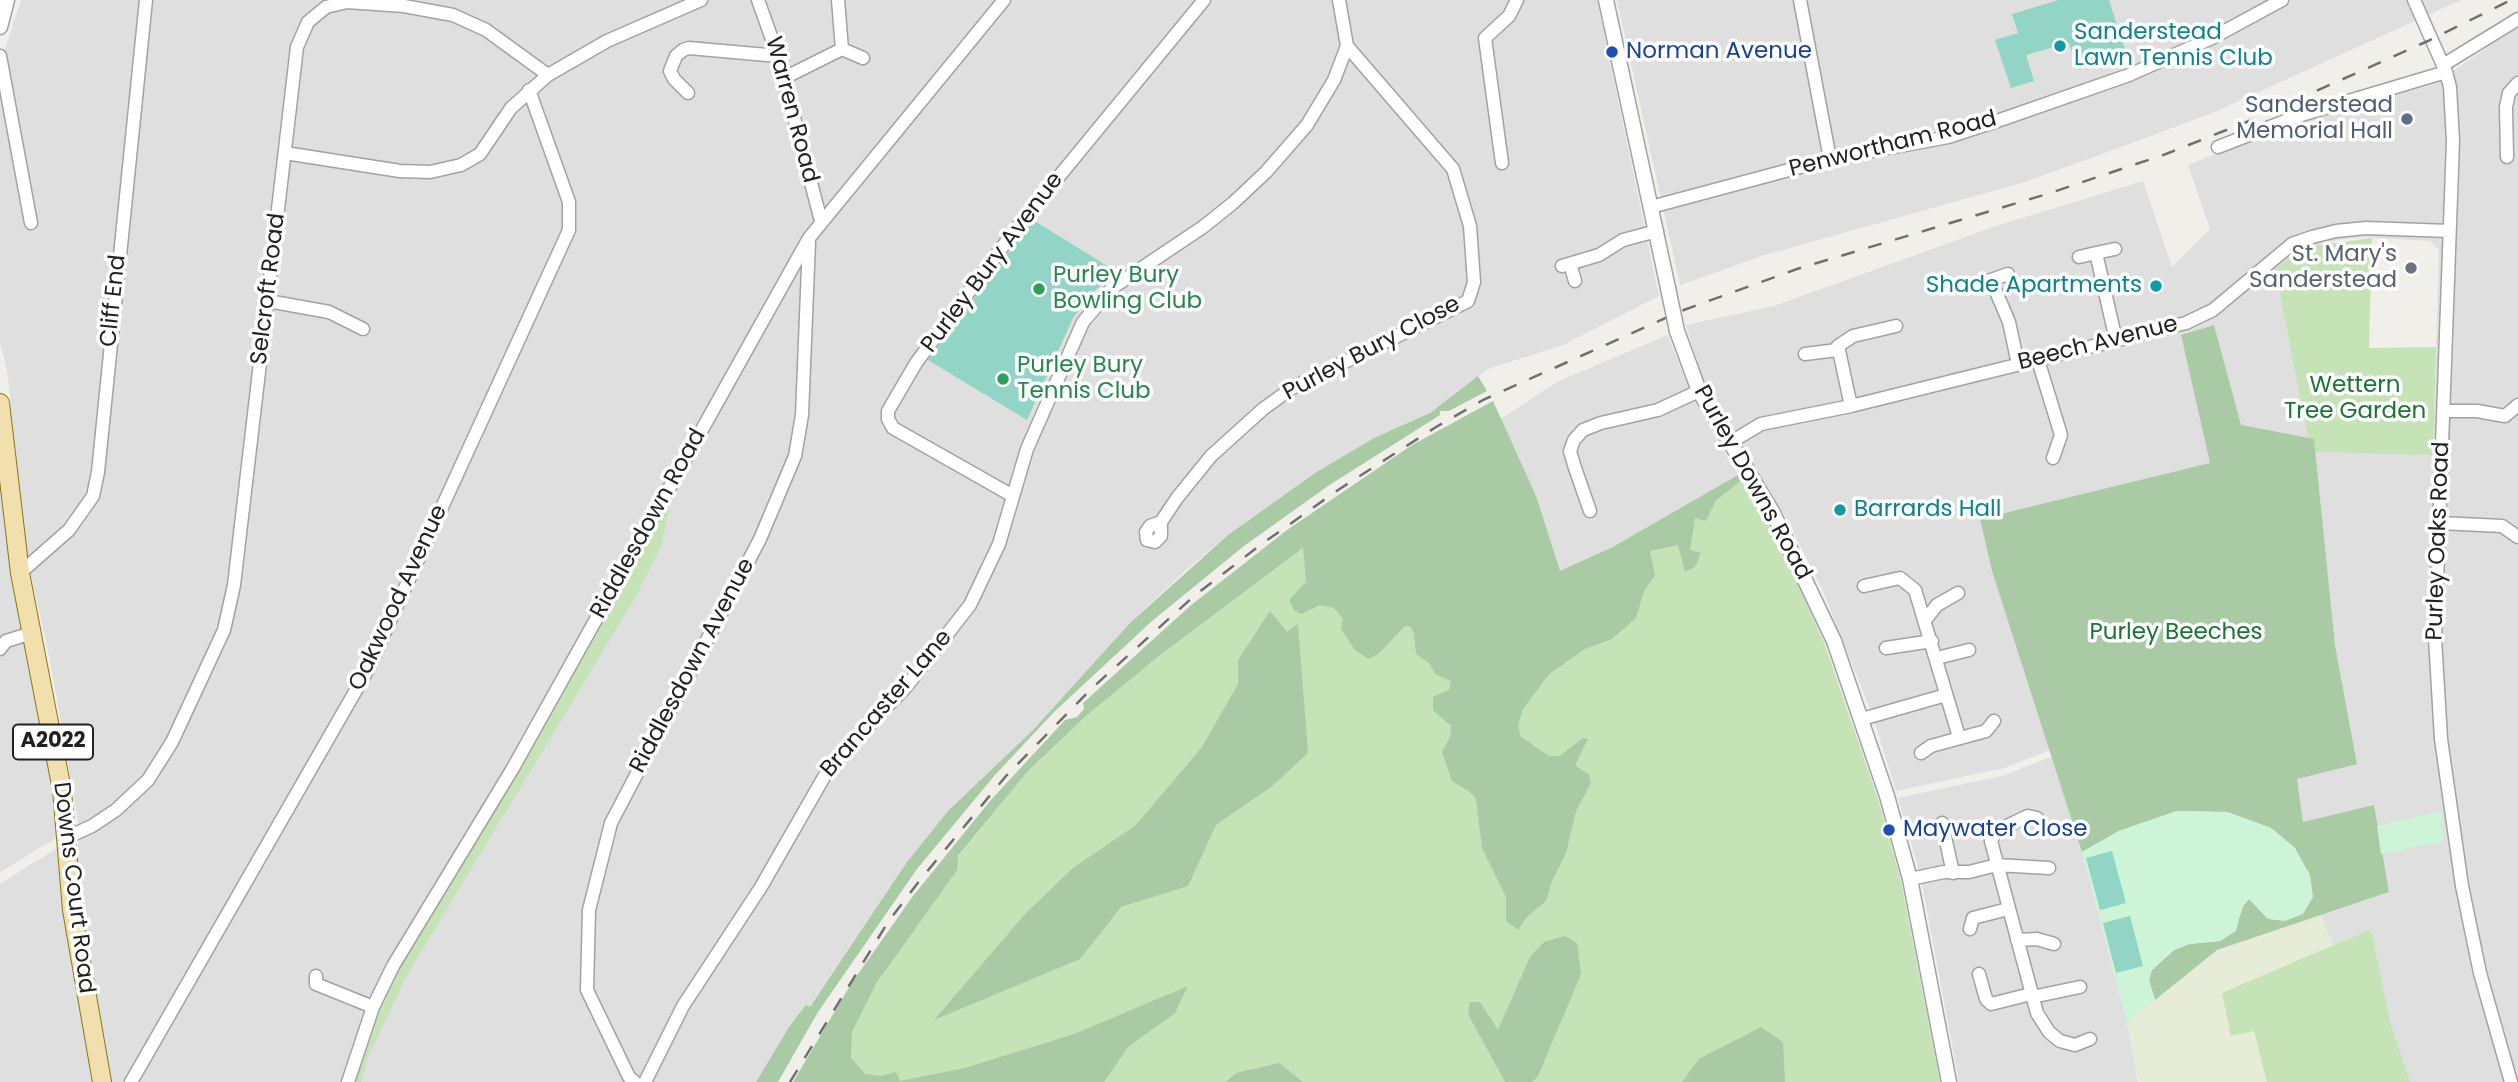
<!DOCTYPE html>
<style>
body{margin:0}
canvas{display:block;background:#f0efe9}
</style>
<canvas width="2518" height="1082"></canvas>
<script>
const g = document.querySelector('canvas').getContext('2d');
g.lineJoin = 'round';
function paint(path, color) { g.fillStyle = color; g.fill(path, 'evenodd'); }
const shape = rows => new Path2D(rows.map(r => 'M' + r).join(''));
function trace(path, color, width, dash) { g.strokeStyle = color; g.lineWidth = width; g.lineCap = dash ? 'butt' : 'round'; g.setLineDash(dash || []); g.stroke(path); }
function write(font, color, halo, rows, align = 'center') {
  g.font = font + ' Poppins,sans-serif'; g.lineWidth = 7; g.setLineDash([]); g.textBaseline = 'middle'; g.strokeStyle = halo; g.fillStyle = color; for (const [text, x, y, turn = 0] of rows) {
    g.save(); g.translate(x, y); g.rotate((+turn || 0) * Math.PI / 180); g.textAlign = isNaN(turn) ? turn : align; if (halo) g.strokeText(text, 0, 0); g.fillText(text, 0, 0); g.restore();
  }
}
const residential = shape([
 [21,0,1597,0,1659,296,1563,345,1488,369,1430,413,1374,438,1315,473,1228,535,1187,569,1130,623,1033,730,948,811,907,862,810,1007,807,1005,789,1027,756,1082,111,1082,77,881,78,822,50,660,26,553,7,369,0,343,0,65],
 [1617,0,2461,0,2210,114,2110,151,2025,182,1765,255,1680,285],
 [2518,26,2518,1082,2410,1082,2391,1025,2371,929,2333,945,2321,915,2389,892,2373,805,2303,823,2297,779,2357,763,2335,645,2315,452,2433,454,2439,250,2430,241,2363,237,2337,240,2295,253,2275,269,2308,438,2241,426,2213,325,2181,336,2211,463,1980,519,1992,571,2050,750,2004,768,1896,791,1872,714,1823,591,1783,512,1706,390,1686,325,1774,306,1996,226,2143,181,2172,267,2210,229,2188,165,2310,116,2433,85],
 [1668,335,1692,397,1738,475,1613,547,1560,572,1536,496,1500,419,1559,381],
 [0,453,29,655,59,828,59,836,0,872],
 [2052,756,2082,852,2127,1022,2138,1082,1959,1082,1920,874,1898,798,2006,775],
 [57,848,93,1082,0,1082,0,884]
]);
const farmland = shape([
 [2321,915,2333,945,2222,993,2254,1031,2267,1082,2138,1082,2127,1022,2217,950]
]);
const grass = shape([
 [2372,238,2369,348,2436,347,2433,455,2315,452,2314,440,2308,438,2275,269,2295,253,2313,246],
 [1738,475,1782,548,1825,645,1878,799,1901,881,1940,1082,814,1082,958,857,1029,770,1086,716,1159,656,1303,548,1536,496,1560,571,1613,547],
 [673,490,661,547,635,598,407,975,369,1055,361,1082,352,1082,376,1009,397,968,519,772],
 [2371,929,2391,1025,2410,1082,2267,1082,2254,1031,2231,1036,2222,993]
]);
const forest = shape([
 [2214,325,2241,425,2314,439,2335,645,2357,764,2297,779,2303,822,2374,805,2389,892,2217,950,2155,1000,2149,980,2152,970,2174,950,2189,944,2220,941,2235,931,2244,903,2249,899,2255,902,2259,911,2295,848,2271,828,2227,812,2177,811,2119,831,2082,852,1992,571,1980,519,2210,463,2181,335],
 [1478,376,1487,391,1449,411,1440,411,1440,415,1328,486,1244,546,1152,621,1054,712,995,775,917,869,818,1012,778,1082,756,1082,789,1027,806,1005,810,1007,907,862,948,811,1033,730,1130,623,1228,535,1315,473,1374,438,1430,413],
 [1493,401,1536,496,1560,571,1613,547,1738,475,1742,480,1716,500,1706,521,1695,518,1690,550,1701,553,1695,567,1685,572,1678,545,1650,551,1655,575,1644,591,1636,618,1612,639,1585,649,1549,674,1523,709,1518,725,1521,737,1549,756,1560,756,1583,738,1588,739,1575,765,1589,775,1591,783,1576,811,1566,853,1552,881,1546,901,1527,917,1518,930,1506,921,1506,897,1482,848,1476,799,1470,792,1452,781,1442,752,1450,737,1451,726,1433,710,1433,697,1449,690,1451,681,1435,674,1430,664,1416,654,1414,633,1410,626,1405,626,1378,654,1369,659,1355,650,1341,629,1343,619,1334,608,1320,605,1301,614,1294,610,1289,600,1306,582,1303,548,1159,656,1086,716,1029,770,958,856,957,870,876,984,852,1032,851,1058,865,1074,881,1076,896,1072,900,1081,965,1068,1074,1034,1188,986,1175,1013,1128,1047,1104,1082,793,1082,851,984,913,896,990,801,1065,720,1077,717,1084,709,1083,703,1190,606,1287,530,1412,445],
 [1270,611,1287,632,1298,624,1308,753,1271,787,1216,825,1188,886,1121,907,1080,959,934,1020,1026,913,1073,868,1136,825,1202,747,1238,684,1238,660],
 [1565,936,1577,943,1581,974,1538,1076,1532,1082,1505,1082,1468,1014,1470,1002,1480,1002,1498,1030,1530,957,1544,942],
 [1761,1027,1783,1042,1785,1082,1682,1082,1699,1059],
 [1279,1063,1303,1082,1226,1082,1236,1073]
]);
const park = shape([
 [2177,811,2227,812,2271,828,2295,848,2310,875,2313,897,2303,914,2285,921,2268,919,2249,899,2241,909,2236,931,2220,941,2189,944,2174,950,2152,970,2149,980,2155,1000,2127,1022,2082,852,2119,831],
 [2441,811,2444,841,2381,854,2377,826]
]);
const pitch = shape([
 [2059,0,2109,0,2126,53,2078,70,2069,43,2026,55,2034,81,2011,88,1995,40,2018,33,2012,14],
 [1033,220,1117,272,1092,293,1073,318,1027,420,928,360],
 [2112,851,2126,903,2100,910,2086,858],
 [2130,916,2143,966,2116,973,2103,923]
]);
const minor = shape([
 [758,0,778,56,821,221],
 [838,0,842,49],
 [1800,0,1830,159],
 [2414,0,2446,72,2450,87,2453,141,2435,638,2441,739,2462,886,2480,973,2511,1082],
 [0,56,31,223],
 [2443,65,2518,19],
 [784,78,842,49,863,58],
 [688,93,674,79,670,71,676,56,683,50,689,48,778,56],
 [2218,147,2298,116,2446,72],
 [285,153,400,171,430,172,461,165,480,154,511,108,548,75,607,41,701,0],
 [2507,157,2506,107,2509,93,2518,83],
 [1502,163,1485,38,1509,16,1517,0],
 [1651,207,1830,159,1948,137,2000,120,2129,75,2212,38,2282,0],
 [2115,249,2096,253,2116,340],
 [2079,257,2096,253],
 [1570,264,1575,281],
 [1562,266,1599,255,1623,240,1657,231],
 [2008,274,1991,280,2009,322,2018,364],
 [1978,283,1991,280],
 [268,301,329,312,363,329],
 [1805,354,1837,350],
 [2038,360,2061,435,2053,458],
 [1851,406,1838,346,1853,336,1896,326],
 [2444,411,2477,411,2505,416,2518,405],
 [1731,442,1761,424,1851,406,2186,323,2213,310,2292,244,2312,237,2336,231,2366,228,2449,231],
 [1013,496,893,428,888,419,888,411,916,363,1015,230,1204,0],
 [1590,511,1574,465,1570,451,1574,440,1583,430,1601,423,1658,410,1699,391],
 [1161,522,1150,526,1146,532,1147,540,1155,542,1161,536,1161,522,1177,498,1211,456,1263,409,1292,388,1468,301,1474,282,1470,226,1453,169,1347,46],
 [2440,523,2502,526,2518,537],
 [20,573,69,530,93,496,98,472,146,0],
 [1864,586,1900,578,1915,590,1959,737],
 [1926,619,1937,605,1958,593],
 [1886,648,1932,641],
 [0,649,6,641,32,633],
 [1937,658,1969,650],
 [1862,719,1946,695],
 [1921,753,1931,746,1986,731,1994,721],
 [2037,818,2028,816,1996,831,1991,841,2037,1013,2049,1032,2060,1041,2075,1045,2090,1039],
 [1942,823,1953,873],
 [68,837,92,826,116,810,148,780,172,742,224,630,234,585,297,47,308,22,326,7,347,2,404,6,453,15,486,30,548,75],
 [1910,879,1944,872,1969,872,1997,865,2049,868],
 [1970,929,1973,918,2008,909],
 [2017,940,2037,939,2054,944],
 [1979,974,1986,999,1991,1004,2031,994],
 [316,976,316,984,373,1007],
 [2032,997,2080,987],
 [131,1082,367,671,569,230,569,202,529,90],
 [348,1082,373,1007,393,966,513,768,809,238,1004,0],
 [635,1082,629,1077,587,990,589,910,611,823,760,539,795,456,802,415,809,242],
 [645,1082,683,1006,761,887,832,763,906,687,970,605,999,544,1027,449,1083,322,1112,288,1203,227,1233,203,1266,172,1307,125,1334,80,1347,46,1339,0]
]);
const tertiary = shape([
 [1606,0,1668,288],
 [0,27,7,0],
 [1677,331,1699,391,1773,513,1834,641,1887,796,1910,879,1949,1082]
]);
const primary = shape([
 [0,403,20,573,62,790,72,910,102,1082]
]);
const rail = shape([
 [790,1082,888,922,920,880,1006,776,1091,689,1193,597,1259,546,1338,490,1436,427,1483,400,1681,311,1797,269,2047,194,2166,154,2249,121,2428,41,2511,0]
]);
const tertiaryBridge = shape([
 [1668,288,1677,331]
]);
const markers = [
 [2060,46,7,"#0f9aa8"],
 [1612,52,7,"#1a4fb4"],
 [2407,119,7,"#5c6f8a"],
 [2411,268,7,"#6b7280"],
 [2156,286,7,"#0f9aa8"],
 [1039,289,7,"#2e9e5b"],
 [1003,379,7,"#2e9e5b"],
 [1840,510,7,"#0f9aa8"],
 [1889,830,7,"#1a4fb4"]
];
const shields = [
 [53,742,80]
];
const shieldNames = [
 ["A2022",53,742]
];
const cultureNames = [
 ["Sanderstead",2074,33],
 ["Lawn Tennis Club",2074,59],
 ["Shade Apartments",2142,286,"right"],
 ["Barrards Hall",1854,510]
];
const transitNames = [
 ["Norman Avenue",1626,52],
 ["Maywater Close",1903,830]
];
const serviceNames = [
 ["Sanderstead",2393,106],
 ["Memorial Hall",2393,132]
];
const streetNames = [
 ["Warren Road",791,110,75],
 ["Penwortham Road",1893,145,-14],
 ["Purley Bury Avenue",993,263,-53],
 ["Selcroft Road",269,289,-83],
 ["Cliff End",114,301,-84],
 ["Beech Avenue",2098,344,-14],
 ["Purley Bury Close",1372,349,-28],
 ["Purley Downs Road",1752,483,61],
 ["Riddlesdown Road",649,524,-61],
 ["Purley Oaks Road",2439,541,-88],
 ["Oakwood Avenue",399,598,-65],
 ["Riddlesdown Avenue",693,666,-62],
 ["Brancaster Lane",887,704,-49],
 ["Downs Court Road",73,888,83]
];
const worshipNames = [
 ["St. Mary's",2397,255],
 ["Sanderstead",2397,281]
];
const leisureNames = [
 ["Purley Bury",1053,276],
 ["Bowling Club",1053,302],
 ["Purley Bury",1017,366],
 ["Tennis Club",1017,392]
];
const parkNames = [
 ["Wettern",2355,386],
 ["Tree Garden",2355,412],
 ["Purley Beeches",2176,633]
];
paint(residential, '#dfdfdf');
paint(farmland, '#e7ecd8');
paint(grass, '#c5e3b7');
paint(forest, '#a9caa4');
paint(park, '#cdf4d7');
paint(pitch, '#92d5c6');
trace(minor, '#a2a2a2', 15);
trace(tertiary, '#a2a2a2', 17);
trace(primary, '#8b7814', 20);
trace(minor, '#fff', 12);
trace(tertiary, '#fff', 14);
trace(primary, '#f1dfae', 18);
trace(rail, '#6f6f6f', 2.5, [14, 14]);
trace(tertiaryBridge, '#a2a2a2', 17, []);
trace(tertiaryBridge, '#fff', 14);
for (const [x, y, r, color] of markers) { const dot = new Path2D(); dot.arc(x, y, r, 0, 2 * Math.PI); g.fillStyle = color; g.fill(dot); trace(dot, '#fff', 2.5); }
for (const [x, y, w] of shields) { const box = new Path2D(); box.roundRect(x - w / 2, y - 17.5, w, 35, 5); g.fillStyle = '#fff'; g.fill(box); trace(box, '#212121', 2); }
write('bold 21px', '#212121', null, shieldNames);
write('23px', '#0d838f', '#fff', cultureNames, 'left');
write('23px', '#164399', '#fff', transitNames, 'left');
write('23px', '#4e5e75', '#fff', serviceNames, 'right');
write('23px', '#212121', '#fff', streetNames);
write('23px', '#5b616d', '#fff', worshipNames, 'right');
write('23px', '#27864d', '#fff', leisureNames, 'left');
write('23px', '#1b7431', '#fff', parkNames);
</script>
